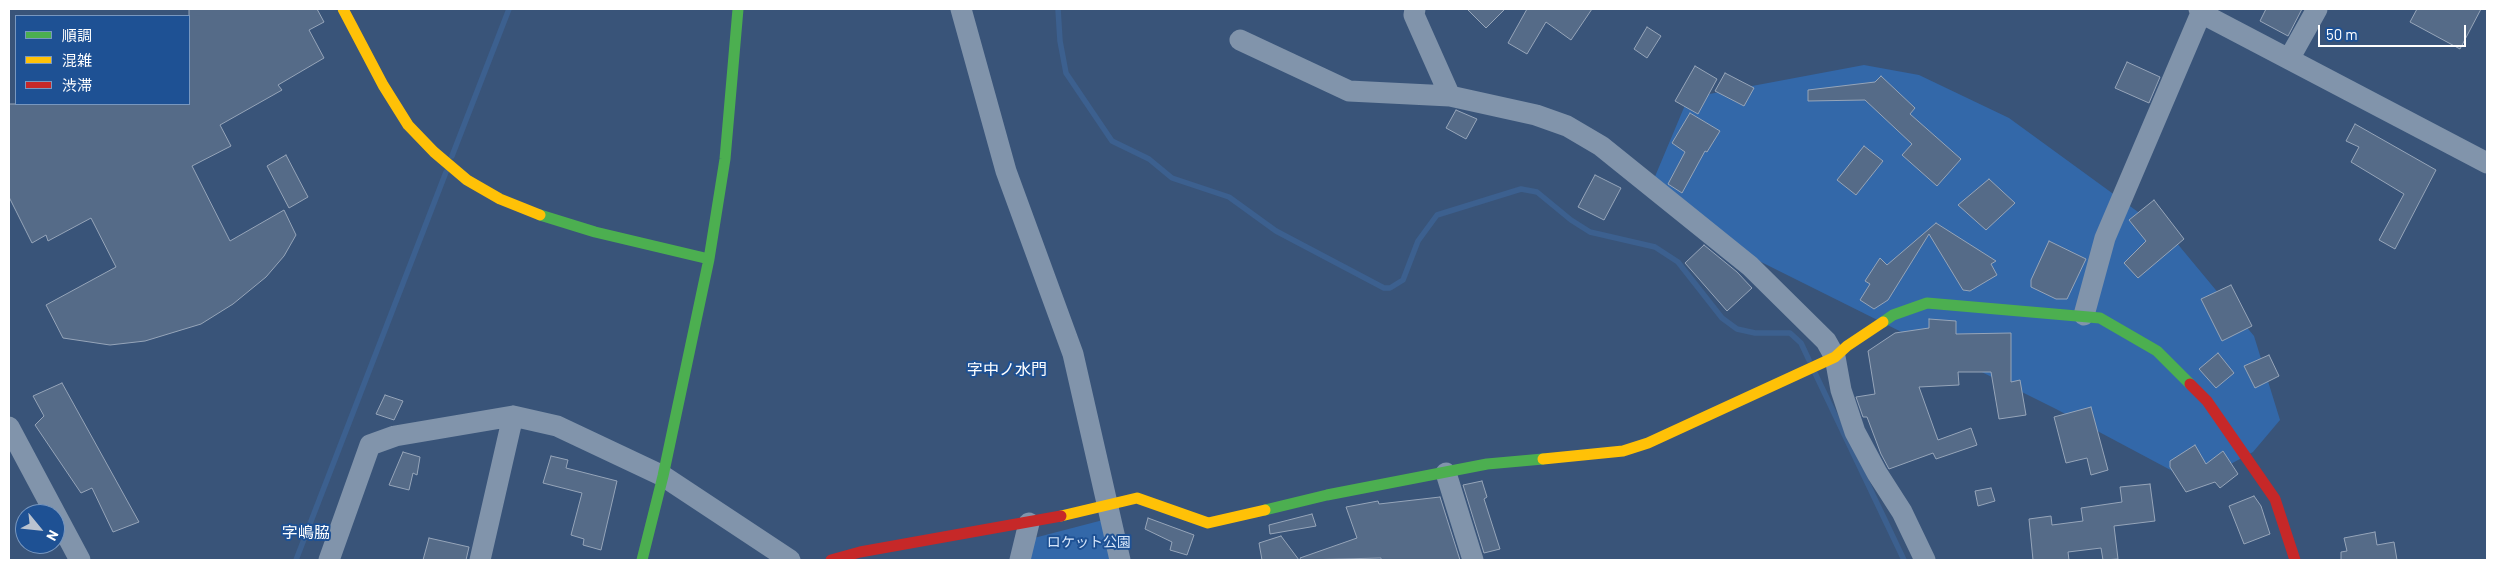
<!DOCTYPE html>
<meta charset="utf-8">
<style>
body{margin:0}
#map{position:relative;width:2496px;height:569px;overflow:hidden;background:#395479;font-family:Barlow,"Noto Sans JP",sans-serif}
canvas{display:block}
.frame{position:absolute;inset:0;border:10px solid #fff;pointer-events:none}
.legend{position:absolute;left:15px;top:15px;width:175px;height:90px;box-sizing:border-box;background:#1e5194;border:1px solid #7897bf;margin:0;padding:6px 9px;list-style:none;font-size:15px;color:#fff}
.legend li{display:flex;align-items:center;gap:10px;height:25px}
.legend b{width:25px;border:1px solid #7897bf}
.north{position:absolute;left:15px;top:504px;width:50px;height:50px;box-sizing:border-box;background:#1e5194;border:1px solid #7897bf;border-radius:50%;rotate:118deg;font-size:14px;font-weight:700;line-height:20px;text-align:center;color:#fff}
.north::after{content:'';display:block;margin:auto;width:18px;height:22px;background:#bac3d0;clip-path:polygon(50% 0,100% 100%,50% 72%,0 100%)}
.scale{position:absolute;left:2318px;top:25px;width:148px;height:22px;box-sizing:border-box;border:2px solid #fff;border-top:0;padding-left:6px;font-size:15px;line-height:18px;white-space:nowrap;color:#fff;-webkit-text-stroke:4px #1e5194;paint-order:stroke}
</style>
<div id="map">
<canvas width="2496" height="569"></canvas>
<div class="frame"></div>
<ul class="legend">
<li><b style="height:6px;background:#4caf50"></b>順調</li>
<li><b style="height:6px;background:#ffc107"></b>混雑</li>
<li><b style="height:6px;background:#c62828"></b>渋滞</li>
</ul>
<div class="north">N</div>
<div class="scale">50 m</div>
</div>
<script>
const g = document.querySelector('canvas').getContext('2d');
g.lineJoin = 'round';
function paint(path, color) { g.fillStyle = color; g.fill(path, 'evenodd'); }
const shape = rows => new Path2D(rows.map(r => 'M' + r).join(''));
function trace(path, color, width, dash) { g.strokeStyle = color; g.lineWidth = width; g.lineCap = dash ? 'butt' : 'round'; g.setLineDash(dash || []); g.stroke(path); }
function write(font, color, halo, rows, align = 'center') {
  g.font = font + ' Barlow,"Noto Sans JP",sans-serif'; g.lineWidth = 4; g.setLineDash([]); g.textBaseline = 'middle'; g.strokeStyle = halo; g.fillStyle = color; for (const [text, x, y, turn = 0] of rows) {
    g.save(); g.translate(x, y); g.rotate((+turn || 0) * Math.PI / 180); g.textAlign = isNaN(turn) ? turn : align; if (halo) g.strokeText(text, 0, 0); g.fillText(text, 0, 0); g.restore();
  }
}
const green = shape([
 [1864,65,1919,75,2009,118,2171,236,2254,336,2280,420,2253,452,2195,483,2056,409,1749,256,1651,186,1688,98],
 [1103,520,1112,560,1029,560,1034,538]
]);
const stream = shape([
 [1058,9,1060,41,1066,73,1112,141,1149,159,1172,178,1229,197,1276,231,1384,288,1390,288,1403,280,1418,241,1437,215,1521,189,1537,192,1571,220,1590,232,1655,247,1678,262,1722,318,1737,329,1755,333,1790,333,1801,343,1809,360],
 [452,156,509,9],
 [1815,373,1904,560],
 [296,560,446,172]
]);
const building = shape([
 [189,9,317,9,324,22,309,30,324,58,278,85,282,90,220,125,231,146,192,166,230,241,284,210,296,235,284,256,266,277,233,304,201,324,145,341,110,345,63,338,46,305,116,267,91,218,48,241,46,235,32,243,9,197,9,104,189,104,189,9],
 [1467,9,1505,9,1486,28,1467,9],
 [1527,9,1592,9,1571,40,1546,22,1527,54,1508,43,1527,9],
 [2266,9,2302,9,2288,36,2260,21,2266,9],
 [2417,9,2481,9,2460,49,2410,22,2417,9],
 [1647,27,1661,36,1647,58,1634,49,1647,27],
 [2127,62,2160,77,2149,103,2115,88,2127,62],
 [1695,66,1717,79,1698,114,1675,101,1695,66],
 [1725,73,1754,88,1744,106,1715,91,1725,73],
 [1881,76,1915,108,1910,114,1961,159,1937,186,1902,155,1912,144,1865,100,1808,101,1808,90,1875,82,1881,76],
 [1456,110,1477,119,1466,139,1446,128,1456,110],
 [1690,113,1720,131,1707,152,1705,151,1682,193,1668,184,1685,152,1672,143,1690,113],
 [2355,124,2436,170,2395,249,2379,240,2404,194,2351,162,2359,147,2346,141,2355,124],
 [1864,146,1883,161,1856,195,1837,180,1864,146],
 [286,155,308,197,289,208,267,166,286,155],
 [1595,175,1621,188,1604,220,1578,207,1595,175],
 [1989,179,2015,203,1986,230,1958,205,1989,179],
 [2154,200,2184,239,2138,278,2124,263,2146,241,2129,220,2154,200],
 [1936,223,1996,261,1991,264,1997,275,1970,291,1963,290,1929,234,1888,300,1874,309,1860,300,1870,284,1865,281,1880,258,1887,265,1936,223],
 [2049,241,2086,259,2067,299,2056,299,2031,287,2031,280,2049,241],
 [1704,245,1737,272,1752,288,1727,311,1685,263,1704,245],
 [2231,285,2252,326,2222,341,2201,299,2231,285],
 [1929,319,1956,321,1956,334,2011,333,2011,382,2020,380,2026,415,1999,419,1991,372,1958,372,1959,385,1919,387,1938,440,1971,428,1977,445,1936,459,1933,453,1889,469,1881,454,1867,417,1863,417,1856,397,1875,394,1868,351,1895,333,1929,328,1929,319],
 [2218,353,2234,373,2216,388,2199,369,2218,353],
 [2269,355,2279,376,2255,388,2244,366,2269,355],
 [62,383,139,522,113,532,92,488,81,493,35,425,44,416,33,396,62,383],
 [385,395,403,401,394,420,376,414,385,395],
 [2091,407,2108,470,2091,475,2087,458,2066,463,2054,417,2091,407],
 [2195,445,2206,464,2223,451,2238,474,2220,488,2215,482,2186,492,2170,467,2170,461,2195,445],
 [403,452,420,457,417,475,413,473,409,490,389,485,403,452],
 [551,456,568,460,566,468,617,481,601,550,583,545,584,539,571,535,582,493,543,483,551,456],
 [1482,481,1487,497,1484,499,1500,549,1484,553,1463,485,1482,481],
 [2150,484,2155,521,2114,526,2118,559,2103,560,2101,548,2068,552,2069,560,2033,560,2029,519,2051,516,2052,525,2083,521,2081,508,2122,502,2120,487,2150,484],
 [1991,488,1995,501,1978,506,1975,491,1991,488],
 [2254,496,2261,506,2270,534,2244,544,2229,506,2254,496],
 [1440,497,1460,560,1381,560,1381,558,1301,560,1300,558,1357,538,1346,507,1378,501,1379,504,1440,497],
 [1312,514,1316,526,1270,534,1269,525,1312,514],
 [1148,518,1194,535,1187,555,1170,550,1172,542,1145,529,1148,518],
 [2375,532,2377,545,2394,542,2397,560,2341,560,2341,552,2347,551,2344,538,2375,532],
 [1281,536,1299,560,1262,560,1259,543,1281,536],
 [429,538,469,547,466,560,423,560,429,538]
]);
const street = shape([
 [961,9,1006,171,1073,354,1120,560],
 [1415,9,1414,15,1450,96],
 [2199,9,2201,13,2487,163],
 [1240,40,1349,91,1450,96,1536,115,1567,126,1601,146,1750,266,1826,341,1835,357,1841,390,1855,432,1877,473,1902,512,1925,560],
 [2289,59,2317,9],
 [2084,315,2105,238,2201,13],
 [9,427,80,560],
 [1446,473,1473,560],
 [329,560,370,445,395,436,513,416,557,426,663,476,790,560],
 [480,560,513,416],
 [1020,560,1029,523]
]);
const fast = shape([
 [540,215,595,232,709,259,663,476,642,560],
 [709,259,725,159,738,9],
 [1883,322,1893,315,1927,303,2100,318,2157,351,2190,384],
 [1265,510,1327,495,1487,464,1543,459]
]);
const slow = shape([
 [343,9,383,85,408,125,434,152,467,180,500,199,540,215],
 [1543,459,1623,451,1648,443,1835,357,1847,346,1883,322],
 [1061,516,1137,498,1208,523,1265,510]
]);
const jam = shape([
 [2190,384,2207,401,2275,499,2295,560],
 [831,560,860,552,1061,516]
]);
const parkNames = [
 ["ロケット公園",1089,542]
];
const quarterNames = [
 ["字中ノ水門",1007,370],
 ["字嶋脇",306,533]
];
paint(green, '#3368a9');
trace(stream, '#3c608f', 5.5);
paint(building, '#556b88');
trace(building, '#96a5b9', 1);
trace(street, '#8194ab', 21);
trace(fast, '#4caf50', 11);
trace(slow, '#ffc107', 11);
trace(jam, '#c62828', 11);
write('14px', '#d6e6fa', '#1e5194', parkNames);
write('16px', '#fff', '#1e5194', quarterNames);
</script>
